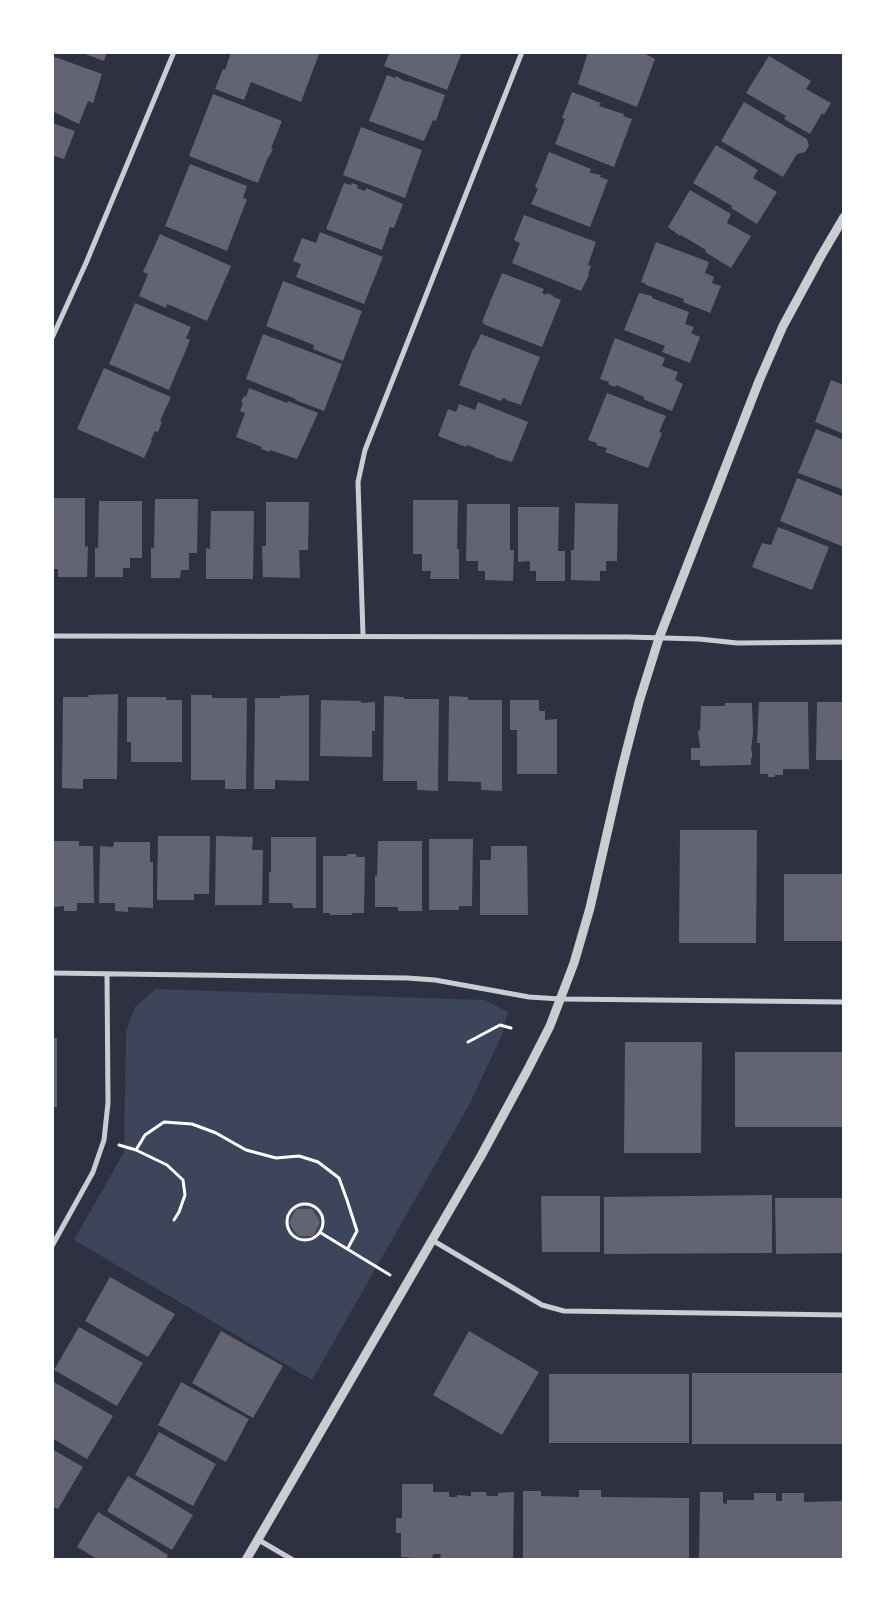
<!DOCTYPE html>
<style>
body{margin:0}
#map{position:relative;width:896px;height:1612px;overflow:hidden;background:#2d3142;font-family:Rubik,sans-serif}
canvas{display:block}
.frame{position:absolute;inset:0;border:54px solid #fff;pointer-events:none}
</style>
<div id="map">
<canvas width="896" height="1612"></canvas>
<div class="frame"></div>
</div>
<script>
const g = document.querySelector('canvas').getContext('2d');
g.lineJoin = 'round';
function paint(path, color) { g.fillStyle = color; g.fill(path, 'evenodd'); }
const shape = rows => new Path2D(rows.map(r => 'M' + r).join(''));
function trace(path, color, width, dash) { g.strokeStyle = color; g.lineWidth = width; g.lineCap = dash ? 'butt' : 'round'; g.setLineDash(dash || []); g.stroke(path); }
const green = shape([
 [156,989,485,1000,508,1012,502,1035,469,1105,312,1380,74,1240,124,1152,126,1031,135,1007]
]);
const building = shape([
 [80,52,107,52,104,61],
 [231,52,311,52,319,54,301,102,251,82,244,100,215,89,223,69,225,70],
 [462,52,447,90,384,66,389,54,385,52],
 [588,52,638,52,640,54,642,52,655,59,637,107,578,84],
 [52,56,102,74,93,103,88,101,79,124,52,111],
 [769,56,811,81,806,89,831,103,824,115,822,113,810,134,784,119,786,116,746,93],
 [387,75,395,78,396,76,406,82,407,81,445,95,436,121,433,120,424,141,369,121],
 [572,92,601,103,599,106,624,114,623,116,632,119,614,167,555,144,565,119,562,118],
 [213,94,282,121,271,148,273,149,269,157,268,157,258,183,189,156],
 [744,102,807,139,809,146,805,152,797,154,783,177,721,141],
 [52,123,75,131,64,159,54,156,52,159],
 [361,127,422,150,405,198,343,175],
 [716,145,758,170,753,178,777,192,757,224,731,208,732,206,693,183],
 [549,152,591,169,590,173,601,175,600,177,608,180,590,227,531,204,538,189,535,187],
 [190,164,247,186,243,198,247,199,227,251,165,226],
 [344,183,351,185,352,183,358,185,357,188,365,191,366,188,403,204,394,228,390,227,382,250,326,229],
 [690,190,731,214,727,223,751,236,731,268,705,252,706,250,681,235,680,236,668,227],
 [524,215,596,242,588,265,591,266,588,274,589,275,581,291,512,263,520,243,514,240],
 [320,232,383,257,364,304,296,277,301,264,293,261,302,238,316,243],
 [160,234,231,266,207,321,167,304,166,308,139,296,148,274,143,272],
 [656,242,709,262,705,273,714,277,712,283,721,286,710,313,683,302,684,299,646,285,646,284,641,282],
 [502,273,544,289,542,293,546,295,547,293,554,296,553,297,561,300,542,347,483,324,484,322,482,322],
 [283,281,362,311,343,361,313,349,314,345,266,326],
 [639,293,652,296,652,298,689,312,685,324,694,327,691,333,700,337,690,363,662,352,665,346,624,330],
 [135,303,191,327,186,338,190,340,169,390,109,364],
 [263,334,342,364,324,411,295,400,296,399,246,379],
 [481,334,540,357,521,405,506,400,506,399,503,398,501,401,459,385,473,349,474,349],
 [615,338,665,358,662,366,678,372,675,380,683,384,672,411,643,399,644,397,616,385,615,387,608,384,609,382,600,379],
 [104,368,171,397,160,421,162,422,158,432,155,431,151,440,152,441,144,458,77,429],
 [831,380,844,385,844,434,815,422],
 [249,388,287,403,288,401,318,413,297,459,270,450,270,452,261,449,262,447,236,437,245,413,240,411,243,403,241,402,244,396,246,397],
 [607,393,666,416,659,432,662,433,648,468,605,452,607,448,596,445,597,443,588,440],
 [478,402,528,422,512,462,495,457,495,456,467,445,466,447,438,436,448,409,456,412,459,404,475,410],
 [816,429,844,440,844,490,798,473],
 [797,478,844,497,844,547,780,521],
 [52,498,85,498,85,547,88,546,87,577,58,577,58,569,52,569],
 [155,499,198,499,197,553,189,553,189,570,181,570,180,578,151,578,151,548,154,548],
 [413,500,458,500,457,549,459,549,459,579,430,579,431,571,422,571,422,554,413,554],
 [99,501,142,501,142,558,130,558,130,568,123,568,123,577,95,577,95,548,98,548],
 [266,502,309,502,308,550,299,550,300,578,263,577,262,546,266,546],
 [575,503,618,504,617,561,606,561,606,571,600,571,600,581,571,580,571,550,574,550],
 [467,504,510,504,510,550,514,550,513,581,485,580,485,571,478,571,478,561,466,561],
 [518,507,559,507,558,551,565,551,565,581,536,581,536,571,530,571,530,561,518,562],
 [211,511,254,511,253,579,206,579,206,548,210,549],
 [778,527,829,547,812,590,752,567,762,543,771,545],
 [118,694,117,779,83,779,83,789,62,788,63,697,89,697,88,695],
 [191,695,212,695,212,698,247,698,246,789,225,789,225,780,191,780],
 [309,695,309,781,275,780,275,789,254,789,255,698,280,698,280,696],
 [384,696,404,697,404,699,439,699,438,791,417,790,417,781,383,781],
 [449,696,468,697,468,700,502,700,502,791,481,790,481,782,448,781],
 [127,697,166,697,166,700,182,700,182,762,131,762,131,742,127,742],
 [321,700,361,701,361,703,375,702,375,731,372,731,372,757,320,756],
 [510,700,539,700,539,711,545,711,545,720,557,719,557,774,517,774,517,730,510,730],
 [759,702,808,702,809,769,783,769,783,775,775,775,775,777,768,777,768,774,760,774,760,743,757,743],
 [817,702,844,702,844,760,816,760],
 [725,703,752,703,753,733,751,751,752,751,752,758,751,758,751,765,700,766,700,760,691,760,691,748,700,748,698,731,700,731,701,706,725,706],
 [680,830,757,830,756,943,679,943],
 [158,836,210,836,209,894,194,894,194,900,157,900],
 [216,836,253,837,252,850,263,850,262,905,215,905],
 [271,837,316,837,316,908,293,908,292,903,269,903,269,872,271,872],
 [429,839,473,839,472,906,459,906,459,910,429,910],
 [52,841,79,841,79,846,93,846,94,903,77,903,77,911,64,911,64,906,52,907],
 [378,841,422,841,422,911,398,911,398,907,375,907,375,876,377,876],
 [114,842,150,842,150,862,153,862,153,908,128,907,128,912,115,911,115,903,99,903,100,846,113,847],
 [491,846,527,846,528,915,480,915,480,860,491,860],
 [347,854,356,854,357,857,365,857,364,913,352,913,352,915,330,915,330,913,323,913,323,856,347,856],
 [784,874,844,874,844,941,784,941],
 [52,1038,57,1038,57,1107,52,1107],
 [625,1042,702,1042,701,1153,624,1153],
 [735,1052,844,1052,844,1127,735,1127],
 [772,1195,772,1253,604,1254,604,1197],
 [541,1196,600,1196,600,1252,542,1252],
 [775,1198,844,1198,844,1253,776,1254],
 [296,1209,312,1209,320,1222,313,1236,298,1236,289,1223],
 [110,1277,175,1314,148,1357,85,1321],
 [79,1327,143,1363,117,1406,54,1370],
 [221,1331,283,1366,253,1418,192,1383],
 [469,1331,539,1372,502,1435,433,1395],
 [692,1373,844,1373,844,1444,692,1444],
 [549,1374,689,1374,689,1443,549,1443],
 [52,1381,113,1416,87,1459,52,1438],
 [181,1382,249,1419,226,1462,158,1425],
 [159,1432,216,1464,193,1506,135,1475],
 [52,1449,83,1467,58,1509,52,1506],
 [128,1476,193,1515,172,1550,107,1511],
 [402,1484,433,1484,433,1492,449,1492,449,1497,457,1497,457,1495,471,1496,471,1492,486,1492,487,1496,498,1496,498,1493,514,1492,513,1559,440,1559,441,1554,433,1554,432,1559,401,1557,401,1533,396,1533,396,1518,402,1518],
 [579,1490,601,1490,601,1497,689,1498,689,1560,523,1560,523,1491,541,1491,541,1496,579,1497],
 [700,1492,723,1492,723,1503,727,1504,727,1500,754,1500,754,1493,776,1493,776,1501,782,1501,782,1493,804,1493,804,1502,844,1501,844,1560,699,1560],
 [98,1512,168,1555,166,1560,99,1560,77,1547]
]);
const path = shape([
 [468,1042,500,1025,511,1028],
 [119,1145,136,1150,167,1165,183,1180,185,1195,179,1212,174,1220],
 [136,1150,145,1135,164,1122,192,1124,216,1133,246,1150,276,1158,299,1156,318,1162,339,1178,347,1200,357,1231,348,1248],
 '287 1222a18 18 0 1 1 36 0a18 18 0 1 1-36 0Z',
 [321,1233,390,1275]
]);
const minor = shape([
 [52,338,86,263,174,52],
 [363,635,358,482,365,450,522,52],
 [52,636,629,637,699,639,737,643,844,642],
 [52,973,407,978,435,980,529,997,560,999,844,1002],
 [432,1240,542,1305,564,1311,844,1315],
 [52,1246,93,1172,104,1140,108,1103,107,974],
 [257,1539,293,1560]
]);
const tertiary = shape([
 [246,1560,481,1156,527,1071,550,1026,574,963,590,908,622,768,639,702,659,638,759,381,783,326,821,256,844,217]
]);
paint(green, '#3c4559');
paint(building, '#626471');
trace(path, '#fff', 3);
trace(minor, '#caccd0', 5);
trace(tertiary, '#caccd0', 9);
</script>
